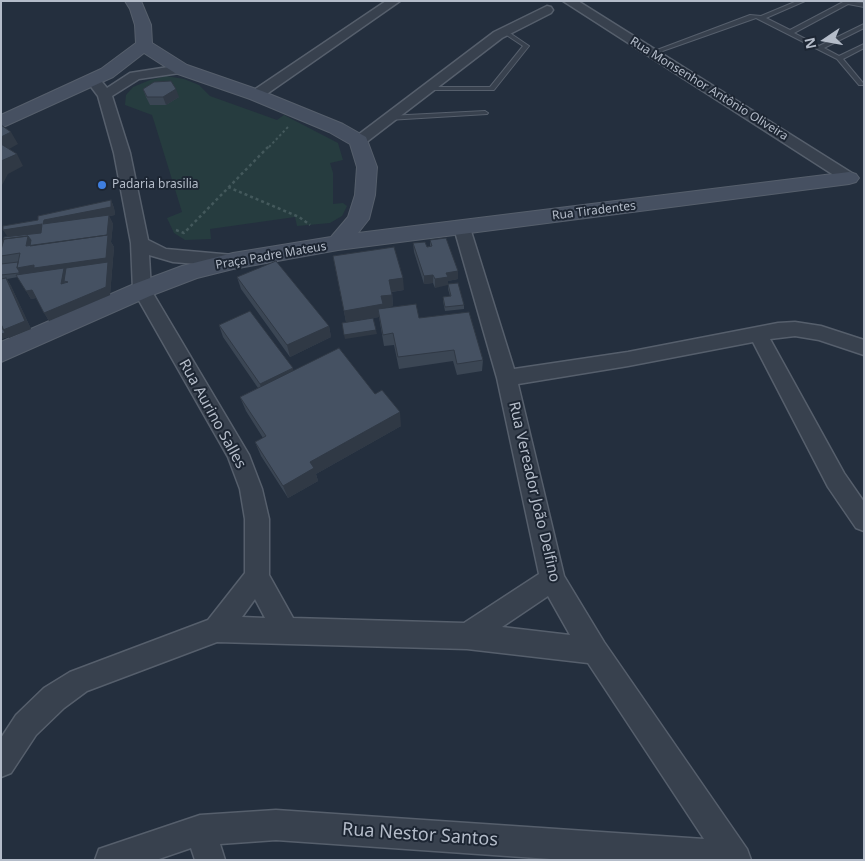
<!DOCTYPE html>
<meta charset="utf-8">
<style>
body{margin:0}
#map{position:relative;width:865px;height:861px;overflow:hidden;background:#242f3e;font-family:"Noto Sans",sans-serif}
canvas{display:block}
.frame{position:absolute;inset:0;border:2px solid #b4bcc9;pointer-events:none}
.north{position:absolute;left:800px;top:15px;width:50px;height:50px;-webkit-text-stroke:4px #1d2633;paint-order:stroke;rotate:258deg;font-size:14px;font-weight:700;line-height:20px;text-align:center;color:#b4bcc9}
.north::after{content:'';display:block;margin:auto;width:18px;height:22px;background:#b4bcc9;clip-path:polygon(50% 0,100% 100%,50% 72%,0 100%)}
</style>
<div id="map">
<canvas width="865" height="861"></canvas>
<div class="frame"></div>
<div class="north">N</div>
</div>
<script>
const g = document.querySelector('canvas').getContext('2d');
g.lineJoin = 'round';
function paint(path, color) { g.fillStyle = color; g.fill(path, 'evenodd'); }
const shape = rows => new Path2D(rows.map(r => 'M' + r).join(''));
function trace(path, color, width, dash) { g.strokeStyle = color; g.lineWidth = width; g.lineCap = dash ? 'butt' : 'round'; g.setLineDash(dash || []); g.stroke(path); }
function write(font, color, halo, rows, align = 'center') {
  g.font = font + ' "Noto Sans",sans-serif'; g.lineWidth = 4; g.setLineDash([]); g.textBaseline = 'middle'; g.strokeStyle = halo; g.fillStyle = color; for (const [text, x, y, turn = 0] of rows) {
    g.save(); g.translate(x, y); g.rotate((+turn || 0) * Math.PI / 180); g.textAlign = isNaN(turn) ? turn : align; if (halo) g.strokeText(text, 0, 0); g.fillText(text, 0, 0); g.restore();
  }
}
const green = shape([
 [166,76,184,79,199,85,210,96,277,120,284,115,338,143,343,160,330,163,333,173,333,204,343,203,347,206,342,216,330,223,297,226,295,217,210,229,211,239,185,240,174,233,167,218,182,212,154,121,152,115,125,105,126,95,133,87,150,80]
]);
const pathFar1 = shape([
 [269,147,288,127]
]);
const path = shape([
 [228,187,299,217,310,225],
 [176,230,184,233,270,145]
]);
const lane = shape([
 [797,1,805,1,766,18,790,30,845,1,864,3,864,7,848,4,794,33,819,46,864,24,864,28,824,48,839,56,864,44,864,48,843,59,863,83,863,85,859,85,837,59,756,18,654,54,649,53,750,15,761,16,797,1],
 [504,29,529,46,494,90,425,90,424,89,427,87,490,87,523,46,502,32,501,31,504,29],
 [485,111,488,113,487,114,388,120,385,118,388,116,485,111]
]);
const street = shape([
 [386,1,400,1,261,98,251,98,249,95,251,92,386,1],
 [563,1,578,1,855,175,857,178,855,181,843,181,563,1],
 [547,6,551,7,553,10,551,13,502,38,364,144,354,144,352,141,354,138,494,32,547,6],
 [181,65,188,69,186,72,139,79,112,96,130,153,148,240,166,249,233,255,239,257,242,261,239,265,233,267,173,262,149,255,151,290,249,455,262,489,269,519,269,575,293,618,464,623,539,574,497,378,454,228,456,224,462,223,468,224,470,228,514,369,628,352,778,323,795,322,821,326,864,340,864,355,819,340,795,336,770,339,844,473,864,502,864,531,856,528,828,487,753,342,628,366,518,384,564,576,604,642,747,849,751,860,565,860,276,840,220,844,225,860,195,860,191,848,156,860,95,860,99,849,200,815,276,810,704,839,588,663,467,649,217,642,87,691,64,708,36,735,11,773,1,777,1,738,16,715,44,688,70,672,208,620,245,573,245,519,240,489,228,457,133,290,131,243,114,153,98,96,86,80,88,77,98,77,107,88,130,73,181,65],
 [548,596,570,635,502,627,548,596],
 [255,599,265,618,242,617,255,599]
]);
const secondary = shape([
 [125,1,141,1,151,25,152,43,187,65,262,91,343,124,366,137,377,167,375,195,369,219,358,233,849,172,856,174,859,178,856,182,849,184,338,250,233,269,197,278,150,296,1,362,1,342,134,284,182,266,233,253,331,237,348,217,355,195,357,167,350,144,329,132,250,99,175,73,144,53,113,77,1,128,1,115,101,69,136,43,135,25,130,9,125,1]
]);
const wall = shape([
 [143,89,179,97,166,105,150,105,146,97],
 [111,200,114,208,115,215,109,216,113,224,111,242,114,247,110,295,49,321,36,298,31,299,18,277,7,279,11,286,31,329,9,338,7,335,8,337,1,339,1,250,7,237,38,220],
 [430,240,458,279,448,281,435,288,433,283,424,284,414,252,413,243,427,247,430,246],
 [333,256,404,290,392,292,393,306,384,308,384,309,419,318,483,360,482,371,457,375,453,361,399,369,394,345,384,346,379,317,346,322],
 [237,277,329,326,331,337,290,357,241,289],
 [448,284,464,305,464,309,445,311,443,301,443,297,450,296,448,289],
 [219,325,293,368,293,371,401,426,316,474,318,481,288,498,261,456,255,442,263,438,246,411,240,397,258,388,223,337]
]);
const shadedWall = shape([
 [176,89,179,97,166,105,163,97],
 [11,132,18,144,2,153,1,137],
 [17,154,23,166,8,174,1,187,1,161],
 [111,200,114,208,115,215,109,216,113,224,111,242,114,247,110,295,49,321,44,313,106,287,64,281,67,287,21,277,19,273,17,268,34,265,44,220],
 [42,224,47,232,9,239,3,230],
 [28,236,36,248,26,246],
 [458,271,458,279,448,281,448,285,435,288,435,279,446,273],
 [433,275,433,283,424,284,424,276],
 [6,278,11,286,31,329,9,338,7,335,8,337,1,339,1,334,3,330],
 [403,278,404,290,390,292,389,280],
 [32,290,37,298,31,299,26,291],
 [392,295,393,306,384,308,384,316,378,309,379,317,346,322,344,311,381,296],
 [329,326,331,337,290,357,287,345],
 [376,330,377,334,345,339,344,335],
 [293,368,296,379,263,395,260,384],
 [400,412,401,426,316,474,318,481,288,498,283,486,310,462]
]);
const building = shape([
 [171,81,176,89,163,97,147,97,143,89,154,82,171,81],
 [1,125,11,132,1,137,1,125],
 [1,144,17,154,1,161,1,144],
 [111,200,111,207,44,220,43,224,109,215,107,235,30,246,31,240,28,236,4,239,2,244,4,237,41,233,42,224,3,230,3,226,38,220,38,216,111,200],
 [108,235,106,258,34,268,34,265,17,268,20,253,1,256,1,250,4,239,28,236,26,246,108,235],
 [446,238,458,271,446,273,448,277,435,279,433,275,424,276,413,243,425,242,427,247,432,246,430,240,446,238],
 [394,247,403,278,389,280,392,295,381,296,383,304,344,311,333,256,394,247],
 [276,261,329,326,287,345,237,277,276,261],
 [18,262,17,268,19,271,19,273,1,275,1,264,18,262],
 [108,262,106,287,44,313,32,290,26,291,16,275,64,268,61,284,68,282,64,281,66,268,108,262],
 [6,278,25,321,3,330,1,324,1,279,6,278],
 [458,283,464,305,445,307,443,297,451,296,448,284,458,283],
 [416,304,419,318,469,312,483,360,457,364,454,350,398,357,393,333,383,335,378,309,416,304],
 [250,311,293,368,260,384,219,325,250,311],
 [373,318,376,330,344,335,342,323,373,318],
 [1,324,5,333,1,334,1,324],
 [339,348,375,394,382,390,400,412,310,462,314,468,283,486,255,442,266,436,240,397,339,348]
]);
const markers = [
 [102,185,5,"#3f7fe0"]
];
const farStreetnames = [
 ["Rua Monsenhor Antônio Oliveira",709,89,32],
 ["Rua Tiradentes",594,211,-7],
 ["Praça Padre Mateus",271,256,-10]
];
const farPoinames = [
 ["Padaria brasilia",112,185]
];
const streetNames = [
 ["Rua Aurino Salles",212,414,61],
 ["Rua Vereador João Delfino",534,492,77]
];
const nearStreetnames = [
 ["Rua Nestor Santos",420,835,4]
];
paint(green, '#263c3f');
trace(lane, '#565f6c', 2);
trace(street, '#565f6c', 3);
trace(secondary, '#565f6c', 2);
trace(pathFar1, '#44595c', 2, [2.5, 2.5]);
trace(path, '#44595c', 2.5, [3, 3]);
paint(lane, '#38414e');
paint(street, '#38414e');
paint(secondary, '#465061');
paint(wall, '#3b4654');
paint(shadedWall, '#303945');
paint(building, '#455162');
trace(building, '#303945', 1);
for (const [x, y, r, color] of markers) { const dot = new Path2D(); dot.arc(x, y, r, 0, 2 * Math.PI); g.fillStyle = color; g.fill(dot); trace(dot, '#1d2633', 2); }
write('12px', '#b4bcc9', '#1d2633', farStreetnames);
write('12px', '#b4bcc9', '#1d2633', farPoinames, 'left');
write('15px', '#b4bcc9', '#1d2633', streetNames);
write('18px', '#b4bcc9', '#1d2633', nearStreetnames);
</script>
